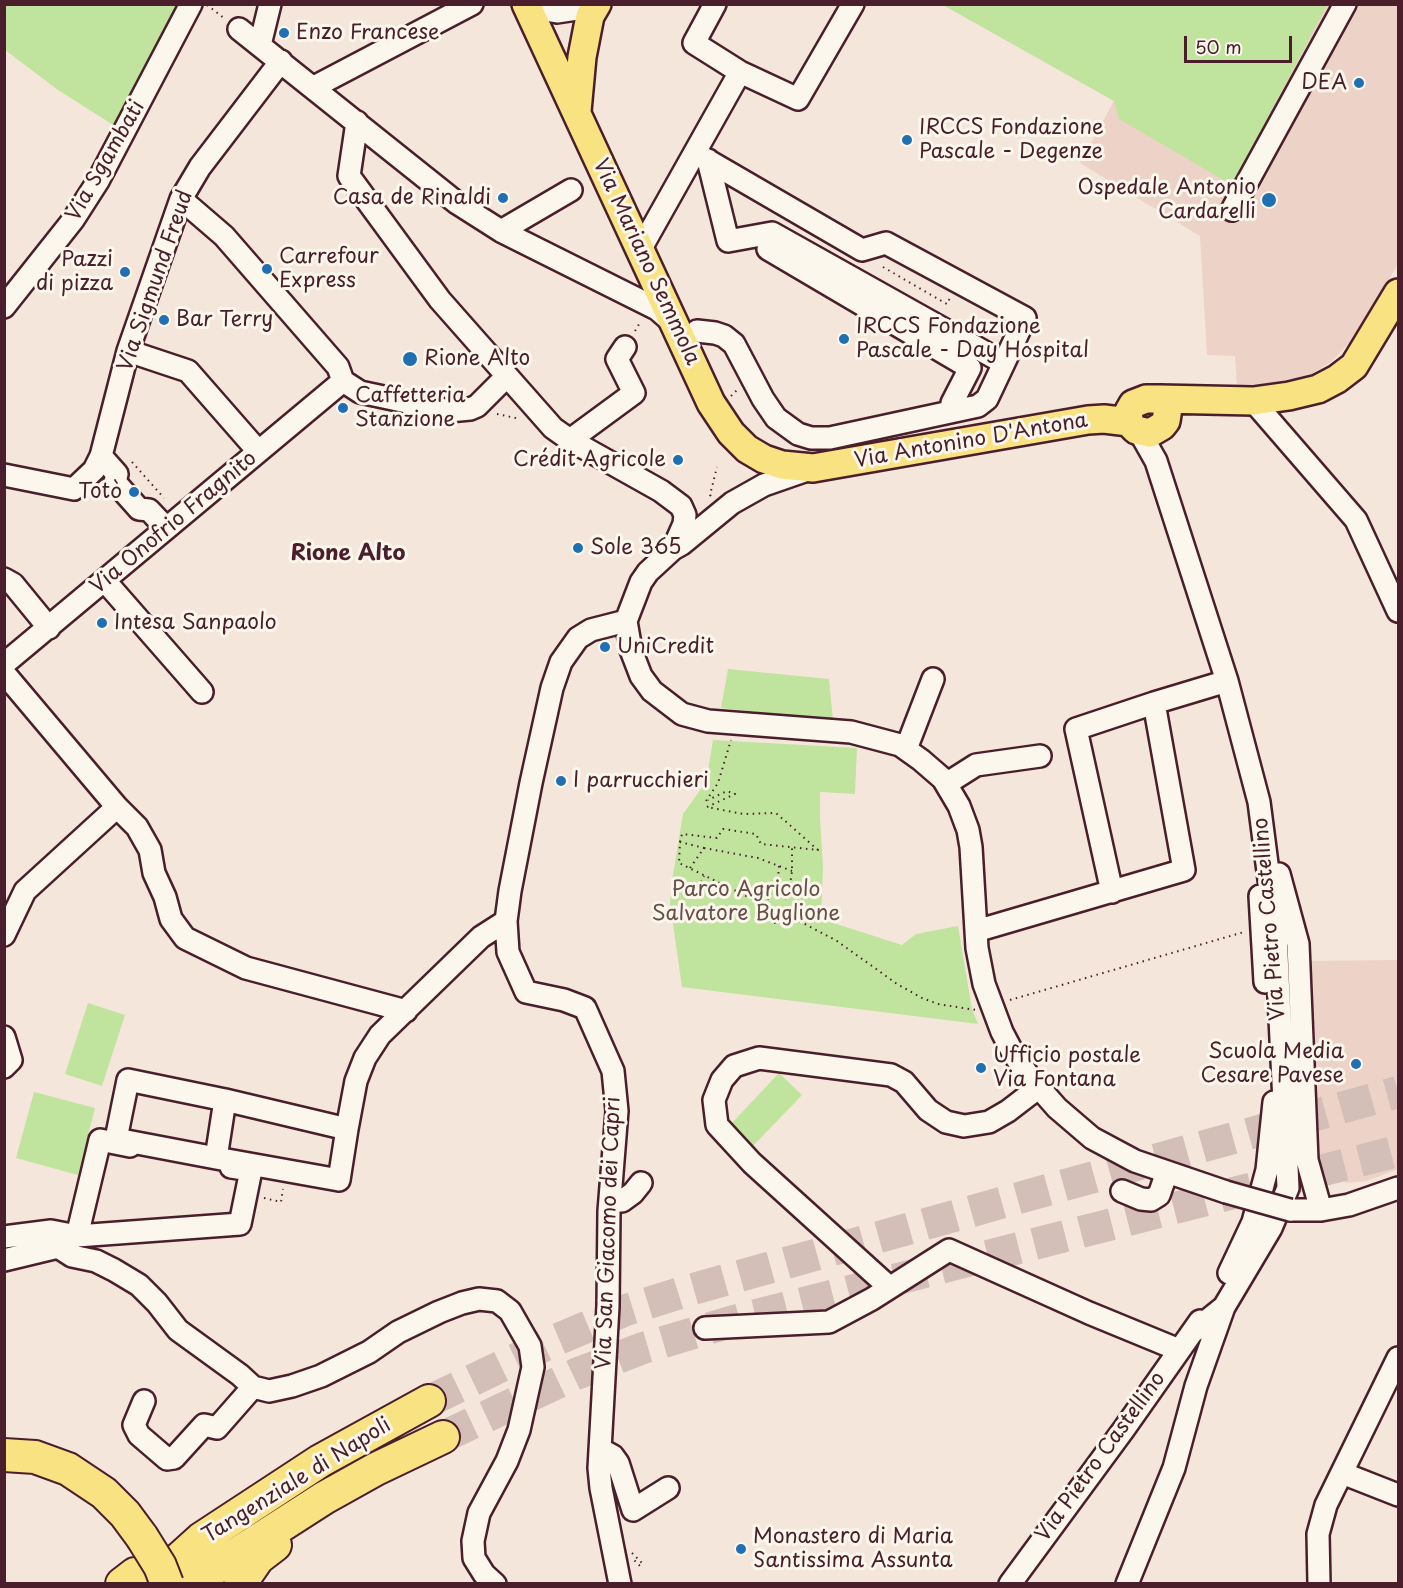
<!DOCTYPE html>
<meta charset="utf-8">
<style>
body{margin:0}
#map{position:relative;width:1403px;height:1588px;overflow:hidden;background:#f5e6db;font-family:"Playpen Sans",sans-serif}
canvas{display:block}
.frame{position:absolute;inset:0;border:6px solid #4a1f2b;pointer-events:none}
.scale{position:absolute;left:1184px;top:36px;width:108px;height:27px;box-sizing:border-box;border:3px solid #4a1f2b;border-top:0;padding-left:8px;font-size:18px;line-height:21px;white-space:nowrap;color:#4a1f2b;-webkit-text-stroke:4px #fbf7ec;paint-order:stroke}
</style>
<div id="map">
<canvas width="1403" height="1588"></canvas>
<div class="frame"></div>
<div class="scale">50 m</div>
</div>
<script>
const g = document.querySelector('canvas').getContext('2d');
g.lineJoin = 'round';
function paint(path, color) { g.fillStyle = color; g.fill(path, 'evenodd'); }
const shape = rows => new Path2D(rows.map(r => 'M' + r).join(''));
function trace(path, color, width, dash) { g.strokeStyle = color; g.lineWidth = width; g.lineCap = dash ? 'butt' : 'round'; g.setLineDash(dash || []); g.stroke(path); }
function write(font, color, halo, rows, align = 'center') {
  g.font = font + ' "Playpen Sans",sans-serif'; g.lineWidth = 6; g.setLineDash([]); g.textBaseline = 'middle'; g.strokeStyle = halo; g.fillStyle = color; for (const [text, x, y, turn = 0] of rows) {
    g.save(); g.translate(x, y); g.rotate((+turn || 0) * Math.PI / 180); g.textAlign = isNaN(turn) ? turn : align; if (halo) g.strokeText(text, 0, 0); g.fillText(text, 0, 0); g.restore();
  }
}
const built = shape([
 [943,5,1398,5,1398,264,1353,339,1331,362,1308,376,1262,384,1237,385,1235,356,1207,355,1200,236,1080,163,1114,101],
 [1398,960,1398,1169,1367,1181,1347,1183,1333,1178,1320,1167,1309,961]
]);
const green = shape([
 [4,5,181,5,118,128,58,90,5,50],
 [943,5,1327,4,1327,5,1232,185,1119,119,1114,101],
 [728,669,829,679,833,720,721,708],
 [713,740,857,748,855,794,820,792,820,818,823,867,821,919,902,945,916,934,958,926,972,1009,978,1024,682,987,670,903,672,881,683,814,706,782],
 [88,1003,125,1015,102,1086,65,1074],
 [779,1073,802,1095,753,1146,730,1125],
 [34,1092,95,1108,78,1175,16,1158]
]);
const highwayTunnel = shape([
 [429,1401,556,1340,626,1310,693,1289,1398,1092],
 [443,1437,576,1374,643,1348,741,1319,1398,1151]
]);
const path = shape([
 [207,5,224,18],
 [883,267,947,304,950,298],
 [635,331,641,321],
 [731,396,738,389],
 [497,414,520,419],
 [132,462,164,498],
 [711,496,710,495,717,467],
 [706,801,718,783,731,740],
 [707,807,735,794,727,791,708,800],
 [680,842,682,834,717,838,723,829,756,834,761,844,818,850,776,813,743,814,707,807],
 [704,848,758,858,792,871],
 [779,866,777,892,788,900,792,871,792,848],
 [690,868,704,848,680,842,679,863,797,921,801,922,837,941,897,984,922,998,938,1004,976,1010],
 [696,893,704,876],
 [765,905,771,893],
 [774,923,797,921],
 [1010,1000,1244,932],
 [264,1198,281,1202,283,1189],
 [632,1553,642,1563,640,1566,633,1559]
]);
const minor = shape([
 [536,4,545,10,557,12,597,6],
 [715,4,694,43,740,72,798,99,853,4],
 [239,29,457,203,501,231,657,309,673,323],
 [260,45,270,4],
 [314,87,472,4],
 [357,122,349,176,440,300,553,428,570,440,661,491,681,506,685,515,684,524,673,549],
 [695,153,862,250,886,243,1025,318,1004,363],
 [181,199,224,236,338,367,343,381,360,392,449,411,470,409,477,406,507,376],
 [1232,210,1345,4],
 [501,231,571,190],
 [768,249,970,368,952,403,952,411],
 [640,250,740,72],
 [4,307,73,220,98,181,191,4],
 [697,331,715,333,724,336,734,344,763,399,776,418,798,434,811,438,830,438,978,406,987,399,1004,363,772,233,728,241,708,160],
 [128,351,188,371,258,451],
 [1253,401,1356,520,1398,611],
 [1139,431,1156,461,1227,681,1259,802,1276,933,1288,1188,1271,1228,1224,1307,1194,1331],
 [570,440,634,393,617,359,625,347],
 [101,456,117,474,115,482,139,509,149,510,166,528],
 [810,469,764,485,732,503,682,544,673,549,648,572,641,582,626,621,631,650,641,676,652,691,682,714,708,721,851,732,900,745,921,760,943,779,959,806,968,830,971,847,977,948,984,984,1002,1032,1013,1053,1028,1075,1057,1108,1092,1138,1135,1161,1226,1192],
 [4,475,74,489,94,470,101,456,128,351,181,199,200,167,281,61],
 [4,579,13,584,49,628],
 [105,581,202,692],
 [4,664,343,381],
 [4,673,117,807,25,891,4,935],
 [906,749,933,679],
 [946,784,976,765,1040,756],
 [117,807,137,827,150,850,154,873,165,897,171,919,185,938,246,968,406,1011],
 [1279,874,1298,944,1307,1160,1321,1210],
 [1112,892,1076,729,1154,703],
 [1260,896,1265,982],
 [976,931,1184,870,1154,703,1227,681],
 [4,1037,11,1060,4,1067],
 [347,1129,356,1081,365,1058,380,1035,481,937,506,921],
 [216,1158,339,1180,347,1129,225,1100,128,1080,116,1139,216,1158,225,1100],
 [1122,1191,1141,1199,1151,1200,1159,1195,1167,1172],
 [610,1201,622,1201,633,1193,641,1183],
 [1290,1210,1321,1210,1349,1205,1398,1188],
 [4,1237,51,1231,77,1236,240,1224,251,1170,231,1167],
 [58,1247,72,1256,96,1261,114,1270,139,1285,157,1303,178,1330,240,1375,253,1387,269,1391,292,1386,321,1376,369,1352,398,1332,439,1312,462,1303,479,1299,497,1301,510,1311,530,1346,533,1367,519,1430,507,1461,479,1513,473,1541,474,1558,484,1574,495,1584],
 [4,1260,58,1247,77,1236,100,1140,130,1146],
 [1229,1273,1253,1222,1267,1170,1274,1102],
 [889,1287,752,1163,717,1125,714,1100,722,1080,734,1066,759,1058,891,1075,904,1082,928,1110,946,1122,964,1126,989,1122,1008,1111,1038,1088],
 [705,1328,829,1322,872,1299,949,1250,1089,1313,1179,1350],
 [144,1401,134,1425,139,1435,167,1459,174,1458,204,1425,217,1428,253,1387],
 [600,1449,613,1456,618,1463,633,1510,668,1488],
 [1342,1473,1398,1495],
 [620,1584,601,1488,599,1468,608,1306,609,1211,617,1111,613,1071,585,1008,564,1000,526,992,508,952,506,921,510,891,531,783,552,688,561,662,578,638,591,630,626,621],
 [1010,1584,1124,1429,1200,1321],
 [1127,1584,1174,1468,1196,1386,1224,1307],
 [1319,1584,1318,1534,1326,1505,1398,1358]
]);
const major = shape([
 [526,4,711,403,731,433,747,449,764,459,782,465,813,468,1088,420,1104,419,1129,422],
 [577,111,582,57,590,16,597,4],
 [1146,399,1160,399,1168,408,1166,421,1162,426,1150,433,1136,430,1131,425,1128,417,1129,411,1133,404,1146,399],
 [1160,399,1253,401,1289,396,1318,389,1337,379,1354,366,1398,293]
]);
const highway = shape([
 [4,1455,35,1457,68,1469,104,1493,125,1514,142,1537],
 [170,1567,201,1539,320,1461,429,1401],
 [122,1584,135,1574],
 [196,1584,215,1568,324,1498,376,1469,443,1437],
 [240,1584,258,1558,275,1545]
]);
const minorBridge = shape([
 [1226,1192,1290,1210]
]);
const highwayBridge = shape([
 [142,1537,160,1566,167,1584]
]);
const markers = [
 [284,33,6,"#1f6fb2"],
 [1359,83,6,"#1f6fb2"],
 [907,140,6,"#1f6fb2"],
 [503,198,6,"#1f6fb2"],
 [1269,200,8,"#1f6fb2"],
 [267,269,6,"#1f6fb2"],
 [125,272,6,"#1f6fb2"],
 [164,320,6,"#1f6fb2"],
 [844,339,6,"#1f6fb2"],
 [410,359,8,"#1f6fb2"],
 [343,408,6,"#1f6fb2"],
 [678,460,6,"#1f6fb2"],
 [134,492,6,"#1f6fb2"],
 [578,548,6,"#1f6fb2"],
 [102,623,6,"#1f6fb2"],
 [605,647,6,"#1f6fb2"],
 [561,781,6,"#1f6fb2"],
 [1356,1064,6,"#1f6fb2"],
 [981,1068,6,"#1f6fb2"],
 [741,1549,6,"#1f6fb2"]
];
const poiNames = [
 ["Enzo Francese",296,33],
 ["DEA",1347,83,"right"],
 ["IRCCS Fondazione",919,128],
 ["Pascale - Degenze",919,152],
 ["Ospedale Antonio",1256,188,"right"],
 ["Cardarelli",1256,212,"right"],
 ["Casa de Rinaldi",491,198,"right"],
 ["Carrefour",279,257],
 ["Express",279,281],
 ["Pazzi",113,260,"right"],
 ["di pizza",113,284,"right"],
 ["Bar Terry",176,320],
 ["IRCCS Fondazione",856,327],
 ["Pascale - Day Hospital",856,351],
 ["Rione Alto",424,359],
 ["Caffetteria",355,396],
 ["Stanzione",355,420],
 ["Crédit Agricole",666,460,"right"],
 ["Totò",122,492,"right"],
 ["Sole 365",590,548],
 ["Intesa Sanpaolo",114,623],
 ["UniCredit",617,647],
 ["I parrucchieri",573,781],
 ["Scuola Media",1344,1052,"right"],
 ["Cesare Pavese",1344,1076,"right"],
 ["Ufficio postale",993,1056],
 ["Via Fontana",993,1080],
 ["Monastero di Maria",753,1537],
 ["Santissima Assunta",753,1561]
];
const streetNames = [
 ["Via Sgambati",106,161,-60],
 ["Via Mariano Semmola",646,262,65],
 ["Via Sigmund Freud",156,281,-71],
 ["Via Antonino D'Antona",971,441,-10],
 ["Via Onofrio Fragnito",174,523,-40],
 ["Via Pietro Castellino",1270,919,-95],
 ["Via San Giacomo dei Capri",609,1233,-88],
 ["Via Pietro Castellino",1101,1457,-54],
 ["Tangenziale di Napoli",297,1481,-32]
];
const parkNames = [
 ["Parco Agricolo",746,890],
 ["Salvatore Buglione",746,914]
];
const neighbourhoodNames = [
 ["Rione Alto",348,554]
];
paint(built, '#edd2c7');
paint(green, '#c0e49d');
trace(highwayTunnel, '#d3beb8', 32, [32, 16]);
trace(minor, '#4a1f2b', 26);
trace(major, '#4a1f2b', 32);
trace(highway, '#4a1f2b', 36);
trace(path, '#4a1f2b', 2, [1.5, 4.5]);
trace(minor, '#fbf7ec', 21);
trace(major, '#f8e281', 27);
trace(highway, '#f8e281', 32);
trace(minorBridge, '#4a1f2b', 26, []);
trace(highwayBridge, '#4a1f2b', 36, []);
trace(minorBridge, '#fbf7ec', 21);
trace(highwayBridge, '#f8e281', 32);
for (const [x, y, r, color] of markers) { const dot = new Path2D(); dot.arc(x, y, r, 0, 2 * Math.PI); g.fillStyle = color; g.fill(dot); trace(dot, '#fbf7ec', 2); }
write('21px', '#4a1f2b', '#fbf7ec', poiNames, 'left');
write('21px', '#4a1f2b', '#fbf7ec', streetNames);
write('21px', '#685048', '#fbf7ec', parkNames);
write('bold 22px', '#4a1f2b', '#fbf7ec', neighbourhoodNames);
</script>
